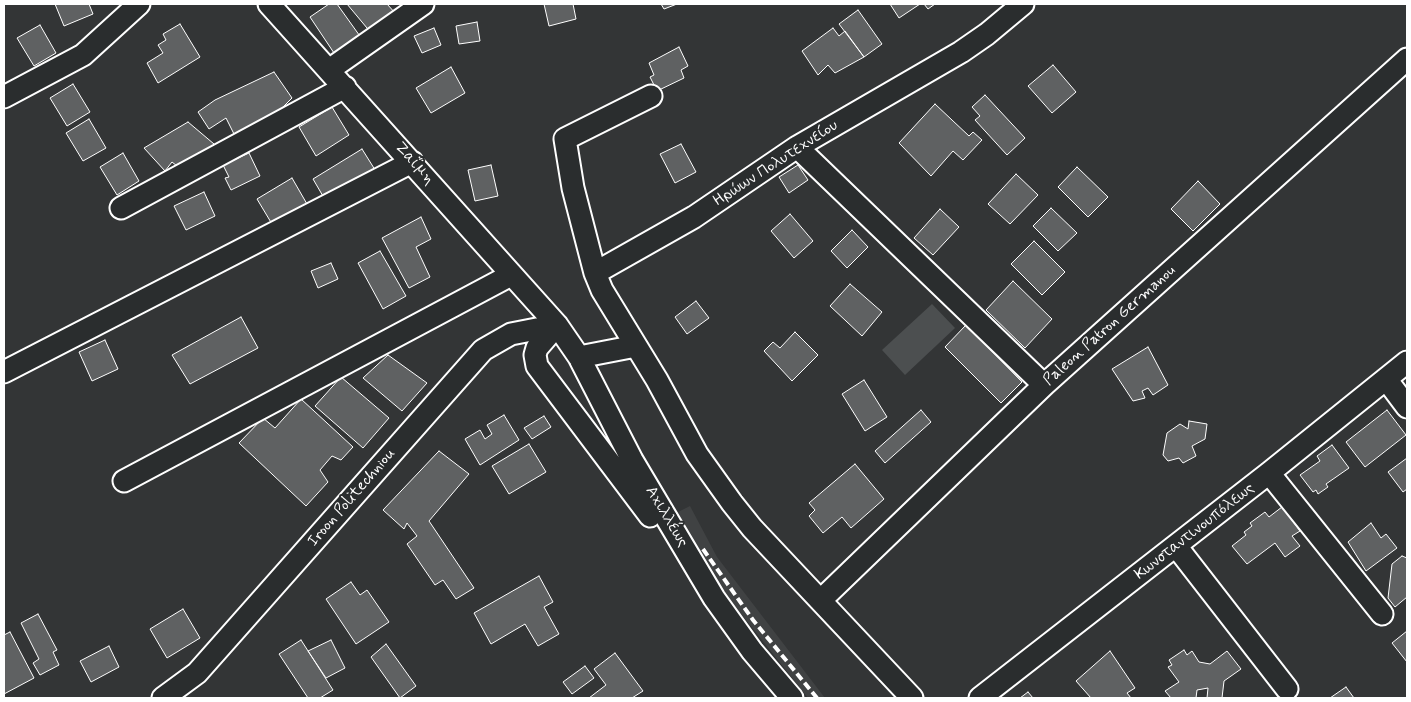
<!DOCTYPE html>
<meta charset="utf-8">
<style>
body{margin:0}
#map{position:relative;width:1411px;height:702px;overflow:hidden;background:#333536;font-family:Mynerve,sans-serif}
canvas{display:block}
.frame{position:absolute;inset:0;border:5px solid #fff;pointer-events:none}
</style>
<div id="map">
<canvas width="1411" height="702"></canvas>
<div class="frame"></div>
</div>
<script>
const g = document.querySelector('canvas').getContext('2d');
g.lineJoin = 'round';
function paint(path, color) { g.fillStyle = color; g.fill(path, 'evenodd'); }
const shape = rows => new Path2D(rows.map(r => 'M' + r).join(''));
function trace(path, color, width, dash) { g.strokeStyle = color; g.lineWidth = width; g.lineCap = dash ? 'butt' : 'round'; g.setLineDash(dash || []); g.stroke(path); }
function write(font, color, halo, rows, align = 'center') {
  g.font = font + ' Mynerve,sans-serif'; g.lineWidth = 4; g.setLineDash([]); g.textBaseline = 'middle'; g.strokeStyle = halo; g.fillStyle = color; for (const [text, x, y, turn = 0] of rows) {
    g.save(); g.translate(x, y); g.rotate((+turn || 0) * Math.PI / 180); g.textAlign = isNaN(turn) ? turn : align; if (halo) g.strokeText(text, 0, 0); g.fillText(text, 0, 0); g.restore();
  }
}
const built = shape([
 [690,506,717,557,825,698,808,698,723,591,696,550,678,512]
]);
const green = shape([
 [932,304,955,328,905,375,882,350]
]);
const building = shape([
 [55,4,89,4,93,14,64,26,55,4],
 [329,4,337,4,362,39,336,56,310,17,329,4],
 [347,4,387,4,396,14,372,34,347,4],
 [544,4,573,4,576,19,549,26,544,4],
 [661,4,677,4,664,9,661,4],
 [890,4,920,4,899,18,890,4],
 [924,4,935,4,928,9,924,4],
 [858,10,882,44,864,57,839,24,858,10],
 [477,22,480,41,459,44,456,26,477,22],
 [180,24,200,57,158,83,147,63,163,53,158,45,166,40,163,34,180,24],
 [40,25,56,53,34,66,17,38,40,25],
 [434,28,441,45,422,53,414,36,434,28],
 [833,28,839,36,845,31,864,57,835,73,828,65,818,75,802,51,833,28],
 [679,47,688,66,681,70,684,78,657,91,650,77,654,75,649,63,679,47],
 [1053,65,1076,92,1052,113,1028,86,1053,65],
 [451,67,465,93,431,113,416,88,451,67],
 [274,72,292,98,278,112,234,134,226,118,209,129,198,112,215,100,274,72],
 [73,84,90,112,67,126,50,98,73,84],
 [985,95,1025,138,1007,155,975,120,980,116,972,107,985,95],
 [935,104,969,136,973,132,982,140,963,160,953,151,931,176,899,143,935,104],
 [332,107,349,135,316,156,299,127,332,107],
 [89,119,106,148,83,161,66,133,89,119],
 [188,122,214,144,207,157,193,162,188,159,177,166,172,162,165,171,144,148,188,122],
 [681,144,696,172,675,183,660,154,681,144],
 [362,149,377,173,327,203,313,179,362,149],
 [123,153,139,181,117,195,100,167,123,153],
 [249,153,260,176,231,190,225,178,229,177,223,165,249,153],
 [491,165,498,196,475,201,468,170,491,165],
 [798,165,808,180,789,193,779,177,798,165],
 [1077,167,1108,197,1088,217,1058,187,1077,167],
 [1016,174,1038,195,1010,224,988,204,1016,174],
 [292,178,307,204,272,224,257,199,292,178],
 [1198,181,1220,204,1193,231,1171,209,1198,181],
 [204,192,215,216,186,230,174,206,204,192],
 [1051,208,1077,233,1058,251,1033,226,1051,208],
 [940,209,959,227,933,255,914,238,940,209],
 [790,214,813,241,794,258,771,231,790,214],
 [421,217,431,239,416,247,430,277,409,288,382,238,421,217],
 [852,230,868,247,847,268,831,251,852,230],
 [1034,241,1065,272,1042,295,1011,264,1034,241],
 [380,251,406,296,383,309,358,263,380,251],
 [331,263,338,279,318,288,311,271,331,263],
 [1013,281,1052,319,1025,348,986,310,1013,281],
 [850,284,882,312,862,336,830,306,850,284],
 [696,301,709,318,687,334,675,317,696,301],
 [241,317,258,348,190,384,172,355,241,317],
 [966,325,1022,382,1001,403,945,347,966,325],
 [795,332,818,355,792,381,764,351,773,342,780,348,795,332],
 [105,340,118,369,92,381,79,352,105,340],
 [1148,347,1168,385,1153,395,1148,388,1142,391,1145,398,1133,401,1112,369,1148,347],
 [388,355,427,383,402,411,363,378,388,355],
 [341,377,389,418,363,448,315,406,341,377],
 [864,380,887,417,865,431,842,394,864,380],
 [301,399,353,447,341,460,332,456,320,470,328,482,306,506,239,443,263,418,275,428,301,399],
 [921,410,931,422,885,463,875,451,921,410],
 [1387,410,1406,435,1365,467,1346,442,1387,410],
 [504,415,519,440,480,465,465,439,480,430,485,439,492,434,487,425,504,415],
 [544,416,551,427,532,439,524,428,544,416],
 [1189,421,1207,424,1205,439,1192,446,1196,456,1183,463,1179,458,1168,461,1163,455,1167,433,1180,424,1188,429,1189,421],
 [529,444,546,472,509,494,492,466,529,444],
 [1332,445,1349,468,1326,484,1328,487,1318,494,1316,490,1313,492,1300,475,1320,461,1317,456,1332,445],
 [439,451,469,474,429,521,474,588,456,599,443,580,435,585,407,544,417,536,407,523,404,529,383,510,439,451],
 [1407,458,1407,489,1403,492,1388,472,1407,458],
 [855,464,884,499,851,528,842,517,823,533,809,516,815,510,809,503,855,464],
 [1282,507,1300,531,1292,536,1300,546,1285,557,1275,543,1247,564,1232,546,1246,535,1244,532,1252,526,1250,523,1265,512,1269,517,1282,507],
 [1371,523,1381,538,1386,534,1397,548,1366,571,1348,542,1371,523],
 [1402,556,1407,558,1407,597,1395,607,1388,598,1392,564,1402,556],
 [539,576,553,602,544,607,559,634,538,646,525,624,491,644,474,613,539,576],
 [351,582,360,595,367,590,389,622,356,644,326,599,351,582],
 [183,609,200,638,167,658,150,629,183,609],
 [38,614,57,650,53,652,59,665,40,675,33,663,39,659,21,623,38,614],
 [1407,631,1407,662,1392,643,1407,631],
 [10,632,34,678,4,694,4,635,10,632],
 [301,640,333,690,320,698,308,698,279,654,301,640],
 [331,640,345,668,326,678,308,651,331,640],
 [386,644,416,686,400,698,371,657,386,644],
 [109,646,119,667,91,682,80,661,109,646],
 [1184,650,1187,655,1192,651,1199,662,1210,664,1227,651,1241,669,1224,681,1222,698,1207,698,1208,688,1197,690,1196,698,1171,698,1165,691,1179,682,1168,667,1172,665,1169,660,1184,650],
 [1110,651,1135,688,1127,693,1131,698,1091,698,1076,681,1110,651],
 [615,653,643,691,632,698,589,698,606,685,594,669,615,653],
 [585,666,594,678,572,694,563,682,585,666],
 [1346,687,1354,698,1330,698,1346,687],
 [1028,692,1033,698,1020,698,1028,692]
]);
const minor = shape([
 [269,4,557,325,579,357,632,460,714,598,752,651,792,698],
 [329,70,423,4],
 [4,97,83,55,139,4],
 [797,147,1044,385],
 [121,208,345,87],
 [595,273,573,188,565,139,651,96],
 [557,325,537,348,535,355,537,366,650,516],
 [579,357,636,346],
 [4,372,412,162],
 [1386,379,1407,407],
 [1269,473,1382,614],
 [124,481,511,275],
 [1176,546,1287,689],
 [821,600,1044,385,1407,59],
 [163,698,197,673,483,350,511,334,557,325],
 [912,698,752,528,732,503,697,454,657,380,602,290,595,273,694,217,797,147,961,52,987,34,1023,4],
 [980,698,1269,473,1407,362]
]);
const rail = shape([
 [703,549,753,620,817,698]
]);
const streetNames = [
 ["Ζαΐμη",414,164,49],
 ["Ηρώων Πολυτεχνείου",776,164,-33],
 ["Paleon Patron Germanou",1110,326,-42],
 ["Iroon Politechniou",352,498,-49],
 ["Αχιλλέως",666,517,59],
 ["Κωνσταντινουπόλεως",1195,532,-38]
];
paint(built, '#404243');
paint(green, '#4c4f50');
paint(building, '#5f6162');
trace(building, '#fff', 1);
trace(minor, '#fff', 25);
trace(minor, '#2a2d2e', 21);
trace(rail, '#fff', 4, [8, 4]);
write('16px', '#fff', '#2a2d2e', streetNames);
</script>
